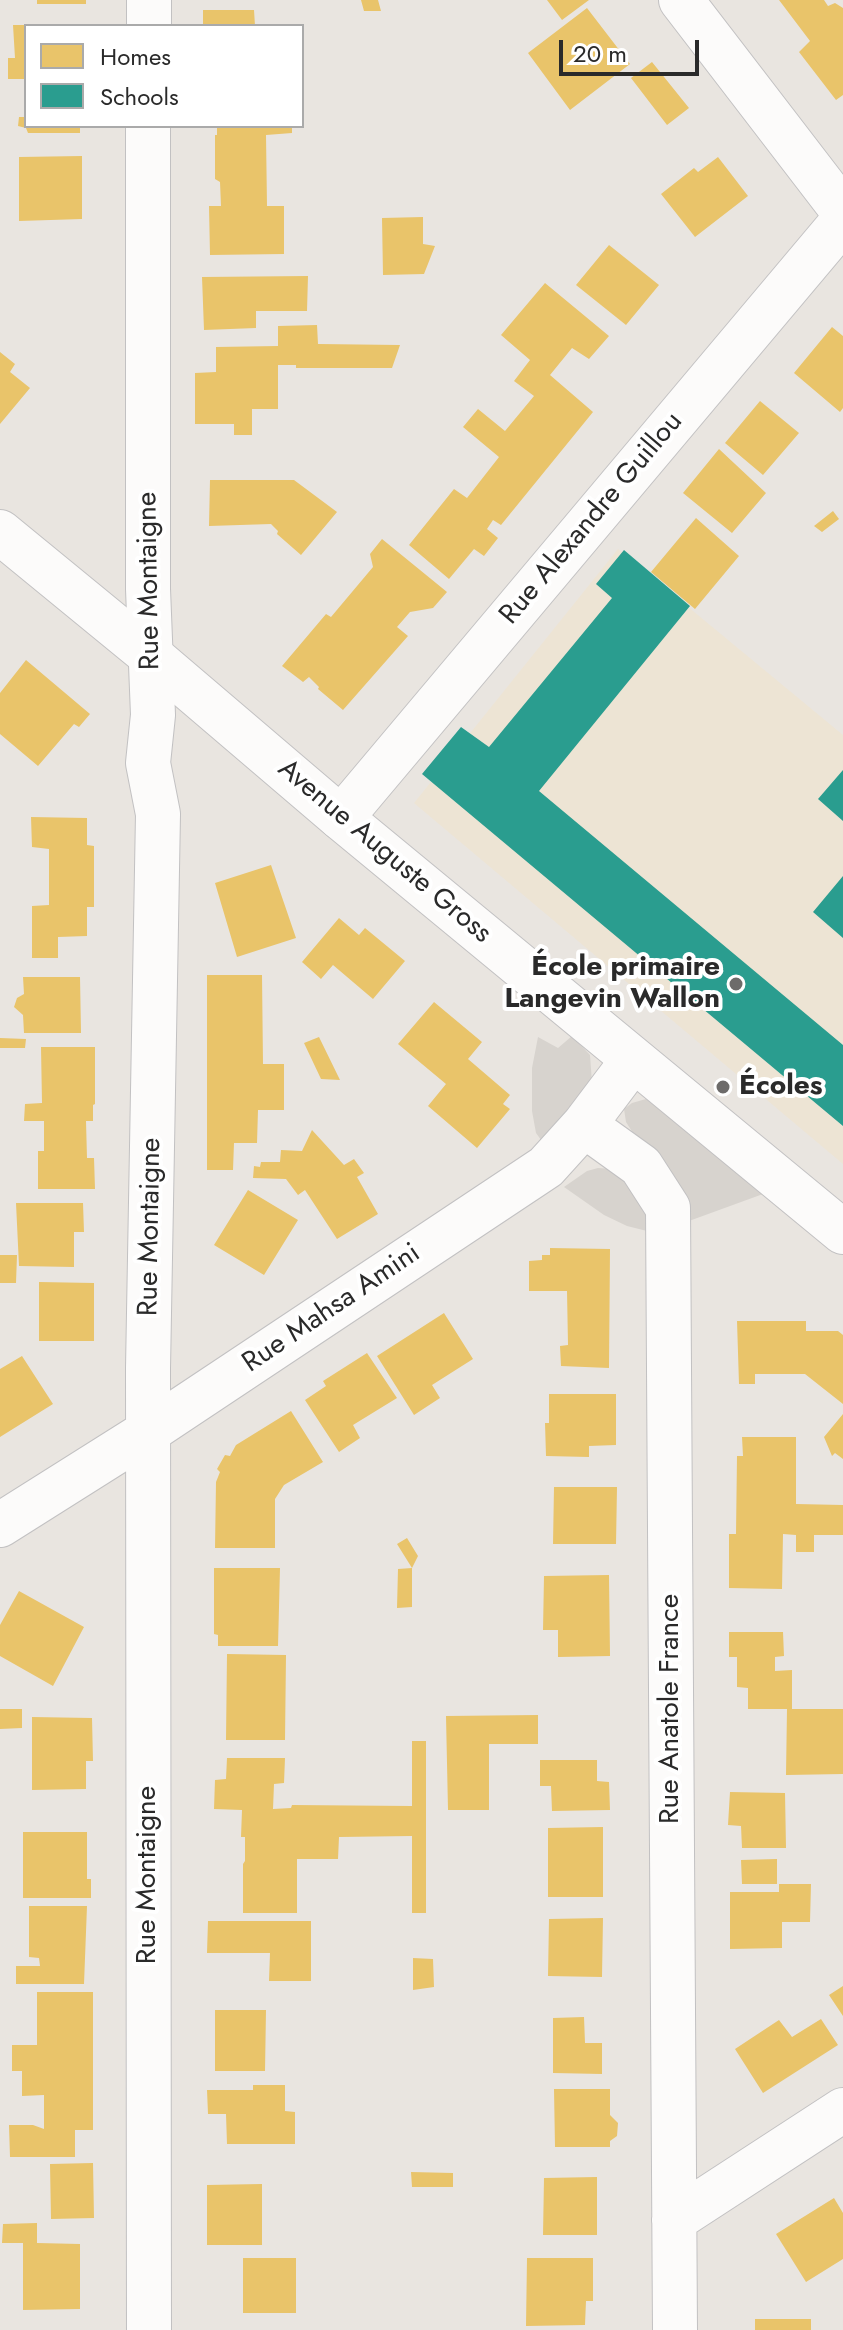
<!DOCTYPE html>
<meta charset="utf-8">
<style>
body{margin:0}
#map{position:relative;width:843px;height:2330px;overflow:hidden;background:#e9e5e0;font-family:Jost,sans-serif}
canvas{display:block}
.legend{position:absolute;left:24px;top:24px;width:280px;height:104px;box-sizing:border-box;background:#fff;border:2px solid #aaa;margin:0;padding:10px 14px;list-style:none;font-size:24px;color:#2a2a2a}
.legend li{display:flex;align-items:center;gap:16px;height:40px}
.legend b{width:40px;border:2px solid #aaa}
.scale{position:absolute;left:559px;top:40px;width:140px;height:36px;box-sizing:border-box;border:4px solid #2a2a2a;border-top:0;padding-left:10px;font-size:24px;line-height:28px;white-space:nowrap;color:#2a2a2a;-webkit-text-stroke:6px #fff;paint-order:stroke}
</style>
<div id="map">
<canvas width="843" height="2330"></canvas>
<ul class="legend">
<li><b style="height:22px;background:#e9c46a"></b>Homes</li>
<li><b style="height:22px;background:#2a9d8f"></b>Schools</li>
</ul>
<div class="scale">20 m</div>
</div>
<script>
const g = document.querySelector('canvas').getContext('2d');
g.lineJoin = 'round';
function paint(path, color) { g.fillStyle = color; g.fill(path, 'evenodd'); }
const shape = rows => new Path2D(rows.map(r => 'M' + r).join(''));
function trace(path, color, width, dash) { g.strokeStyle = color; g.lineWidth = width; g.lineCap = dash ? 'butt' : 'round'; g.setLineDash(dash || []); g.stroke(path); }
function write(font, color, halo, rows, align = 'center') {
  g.font = font + ' Jost,sans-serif'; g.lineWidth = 8; g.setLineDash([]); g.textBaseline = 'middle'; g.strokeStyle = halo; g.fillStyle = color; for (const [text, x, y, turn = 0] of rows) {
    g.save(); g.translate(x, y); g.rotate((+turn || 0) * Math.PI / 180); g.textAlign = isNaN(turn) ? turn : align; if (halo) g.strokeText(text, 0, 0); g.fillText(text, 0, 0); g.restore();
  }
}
const education = shape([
 [618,549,843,735,843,1164,414,803]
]);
const plaza = shape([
 [572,1036,590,1055,592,1083,544,1144,536,1133,532,1111,532,1068,538,1037,558,1048],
 [646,1099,763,1194,689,1221,626,1122,624,1109,632,1103],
 [598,1168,613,1169,625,1174,650,1221,647,1231,627,1226,604,1215,564,1187,587,1171]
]);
const homes = shape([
 [37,0,86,0,86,4,37,4],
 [361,0,378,0,381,11,364,11],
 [547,0,589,0,562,20],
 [779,0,824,0,828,6,835,3,843,8,843,95,836,100,799,52,810,41],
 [587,8,630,64,570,110,528,53],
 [203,10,254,10,255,26,203,26],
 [13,25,26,25,26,79,8,79,8,58,15,58],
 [652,62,689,108,667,125,631,78],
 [19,117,26,117,26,126,80,126,80,133,28,133,26,128,18,126],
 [217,126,292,126,292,133,266,135,267,206,284,206,284,254,210,255,209,206,221,206,220,182,215,179,215,135,217,135],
 [82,156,82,219,19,221,19,157],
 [718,157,748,196,695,237,661,194,694,168,698,172],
 [423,217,423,244,435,246,424,274,383,275,382,218],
 [609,245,659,285,626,325,576,285],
 [308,276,307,311,256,311,256,328,204,330,202,277],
 [545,283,609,336,589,359,572,348,550,375,593,412,501,525,493,520,487,529,498,538,484,556,474,549,449,579,409,545,454,489,467,498,499,457,463,427,478,409,505,431,534,396,514,381,530,360,501,335],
 [317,325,318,344,400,345,392,368,296,368,296,365,278,365,278,409,252,409,252,435,234,435,234,424,195,424,195,373,216,372,216,347,278,346,278,326],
 [832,327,843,336,843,408,840,412,794,373],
 [0,352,15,364,10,372,30,388,0,424],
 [760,401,799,433,763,475,725,443],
 [719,449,766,493,732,533,683,493],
 [210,480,294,480,337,512,301,555,277,534,278,531,271,524,209,526],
 [833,511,839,519,822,532,814,526],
 [696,518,739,556,695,609,651,572],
 [382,539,447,592,433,608,410,612,397,627,408,636,343,710,318,689,319,687,309,677,303,682,282,666,326,614,331,617,373,567,370,554],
 [26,660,90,714,79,727,74,724,38,766,0,734,0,693],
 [31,817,87,818,87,845,94,846,94,907,87,907,87,936,58,937,58,958,32,958,32,906,49,905,49,849,32,847],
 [271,865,296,938,237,957,215,883],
 [339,918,359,935,365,928,405,961,373,999,333,965,321,979,302,962],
 [207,975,262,975,263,1064,284,1064,284,1110,258,1110,257,1143,234,1143,233,1170,207,1170],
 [23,977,80,977,81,1033,24,1033,23,1015,14,1007,17,998,24,994],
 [434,1002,482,1042,468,1059,510,1095,503,1104,510,1109,477,1148,428,1106,446,1084,398,1044],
 [319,1037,340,1080,321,1079,304,1043],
 [0,1038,26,1039,25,1048,0,1048],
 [41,1047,95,1047,95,1104,93,1105,93,1121,86,1121,87,1158,94,1158,95,1189,38,1189,38,1151,44,1151,44,1121,24,1121,25,1104,42,1103],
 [312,1130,344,1165,354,1159,364,1173,357,1177,378,1214,337,1239,305,1190,298,1195,286,1179,253,1178,254,1166,260,1167,261,1162,280,1162,281,1150,302,1151],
 [248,1190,298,1220,264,1275,214,1245],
 [16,1203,83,1203,84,1232,74,1232,74,1267,19,1266],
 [550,1248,610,1249,609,1368,561,1366,560,1346,568,1345,567,1291,529,1291,529,1261,542,1260,542,1255,550,1255],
 [0,1255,17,1255,16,1283,0,1283],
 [39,1282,94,1283,94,1341,39,1341],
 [444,1313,473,1359,432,1385,440,1398,414,1415,377,1356],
 [737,1321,806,1321,806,1331,838,1331,843,1335,843,1404,805,1374,755,1374,755,1384,739,1384],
 [367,1353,397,1398,353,1425,360,1438,339,1452,305,1400,326,1386,323,1381],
 [22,1356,53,1404,0,1437,0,1369],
 [549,1394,616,1394,616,1445,589,1446,589,1457,546,1456,545,1423,549,1423],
 [291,1411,323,1462,284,1485,275,1499,275,1548,215,1548,216,1482,220,1472,217,1469,225,1455,230,1456,236,1445],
 [843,1414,843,1459,835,1453,832,1456,824,1437],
 [742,1437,796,1437,796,1504,843,1505,843,1535,814,1535,814,1552,796,1552,796,1535,783,1534,782,1589,729,1588,729,1534,736,1534,737,1456,743,1456],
 [554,1487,617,1487,616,1544,553,1544],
 [407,1538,418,1556,412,1568,397,1544],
 [214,1568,280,1568,278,1646,218,1646,218,1635,214,1634],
 [412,1568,412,1607,397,1608,398,1569],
 [609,1575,610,1656,558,1657,558,1630,543,1630,544,1576],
 [19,1591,84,1627,53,1686,0,1656,0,1625],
 [729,1632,783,1632,784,1656,775,1657,775,1671,792,1670,792,1709,843,1709,843,1774,786,1775,787,1709,748,1709,748,1688,737,1687,737,1657,729,1657],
 [227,1654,286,1655,285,1740,226,1740],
 [0,1709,22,1709,22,1728,0,1729],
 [538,1715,538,1744,489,1744,489,1810,448,1810,446,1716],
 [32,1717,92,1718,93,1761,86,1761,86,1789,32,1790],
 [412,1741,426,1741,426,1913,412,1913,412,1836,339,1837,338,1859,297,1859,297,1913,243,1913,243,1864,245,1861,245,1837,241,1837,242,1810,214,1809,215,1780,226,1779,227,1758,285,1758,284,1783,274,1784,273,1809,291,1808,292,1805,412,1806],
 [540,1760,597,1760,597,1781,609,1782,610,1810,552,1811,551,1786,540,1786],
 [730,1792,785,1793,786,1848,742,1848,741,1826,728,1825],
 [603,1827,603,1897,548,1897,548,1828],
 [23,1832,87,1832,87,1879,91,1879,91,1898,23,1898],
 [777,1859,777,1884,742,1884,741,1860],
 [779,1884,811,1884,810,1922,782,1922,782,1948,730,1949,730,1892,779,1892],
 [29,1906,87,1906,84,1984,16,1984,16,1966,40,1966,39,1958,29,1957],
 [603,1918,602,1977,548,1976,549,1919],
 [208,1921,311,1921,311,1981,269,1981,270,1953,207,1953],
 [413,1958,433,1959,434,1987,413,1990],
 [843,1986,843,2016,829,1995],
 [37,1992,93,1992,93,2130,75,2130,75,2157,10,2157,9,2125,33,2125,44,2129,44,2095,22,2096,22,2071,12,2071,12,2045,37,2045],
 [215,2010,266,2010,265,2071,215,2071],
 [584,2017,585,2043,602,2043,602,2074,553,2073,553,2018],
 [821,2019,838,2045,763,2093,735,2049,779,2020,792,2037],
 [253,2085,285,2085,285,2111,295,2112,295,2144,227,2144,226,2114,208,2114,207,2090,253,2090],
 [554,2089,610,2089,610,2115,618,2123,617,2136,610,2141,610,2147,555,2147],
 [93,2163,94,2218,51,2219,50,2164],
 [411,2172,453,2173,453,2187,412,2187],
 [597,2177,597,2235,543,2235,544,2178],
 [262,2184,262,2245,207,2245,207,2185],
 [834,2198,843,2213,843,2259,806,2282,776,2234],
 [37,2223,37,2243,80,2244,80,2309,23,2310,23,2243,2,2243,3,2224],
 [243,2258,296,2258,296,2313,243,2313],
 [527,2258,593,2258,593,2301,586,2301,585,2325,526,2326],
 [755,2319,811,2319,811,2330,755,2330]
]);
const schools = shape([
 [624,550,690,606,539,791,843,1045,843,1126,422,774,461,727,489,747,612,598,596,584],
 [843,770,843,821,818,799],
 [843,876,843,938,813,912]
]);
const street = shape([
 [681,0,843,211],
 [149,26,149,0],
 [148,126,148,589,153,715,148,763,158,814,148,1368,149,2330],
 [341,818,843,221],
 [584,1125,641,1166,668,1208,675,2330],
 [0,1525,149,1431,546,1167,584,1125,633,1060],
 [674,2220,843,2110]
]);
const secondary = shape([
 [0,532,150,655,341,818,843,1232]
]);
const markers = [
 [736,984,8,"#6d6b6a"],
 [723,1087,8,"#6d6b6a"]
];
const streetNames = [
 ["Rue Alexandre Guillou",592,519,-50],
 ["Rue Montaigne",150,581,-91],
 ["Avenue Auguste Gross",384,852,40],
 ["Rue Montaigne",151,1227,-89],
 ["Rue Mahsa Amini",332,1309,-34],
 ["Rue Anatole France",671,1709,-90],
 ["Rue Montaigne",148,1875,-90]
];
const poiNames = [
 ["École primaire",720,968],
 ["Langevin Wallon",720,1000],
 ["Écoles",739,1087,"left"]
];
paint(education, '#ede4d4');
paint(plaza, '#d7d3ce');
paint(homes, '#e9c46a');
paint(schools, '#2a9d8f');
trace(street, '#c2c1c2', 46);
trace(secondary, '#c2c1c2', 46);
trace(street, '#fcfbfa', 44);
trace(secondary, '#fcfbfa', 44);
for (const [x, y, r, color] of markers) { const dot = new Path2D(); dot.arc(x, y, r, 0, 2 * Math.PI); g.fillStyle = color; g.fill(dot); trace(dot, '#fff', 3); }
write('28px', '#2a2a2a', '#fff', streetNames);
write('bold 28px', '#2a2a2a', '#fff', poiNames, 'right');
</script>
